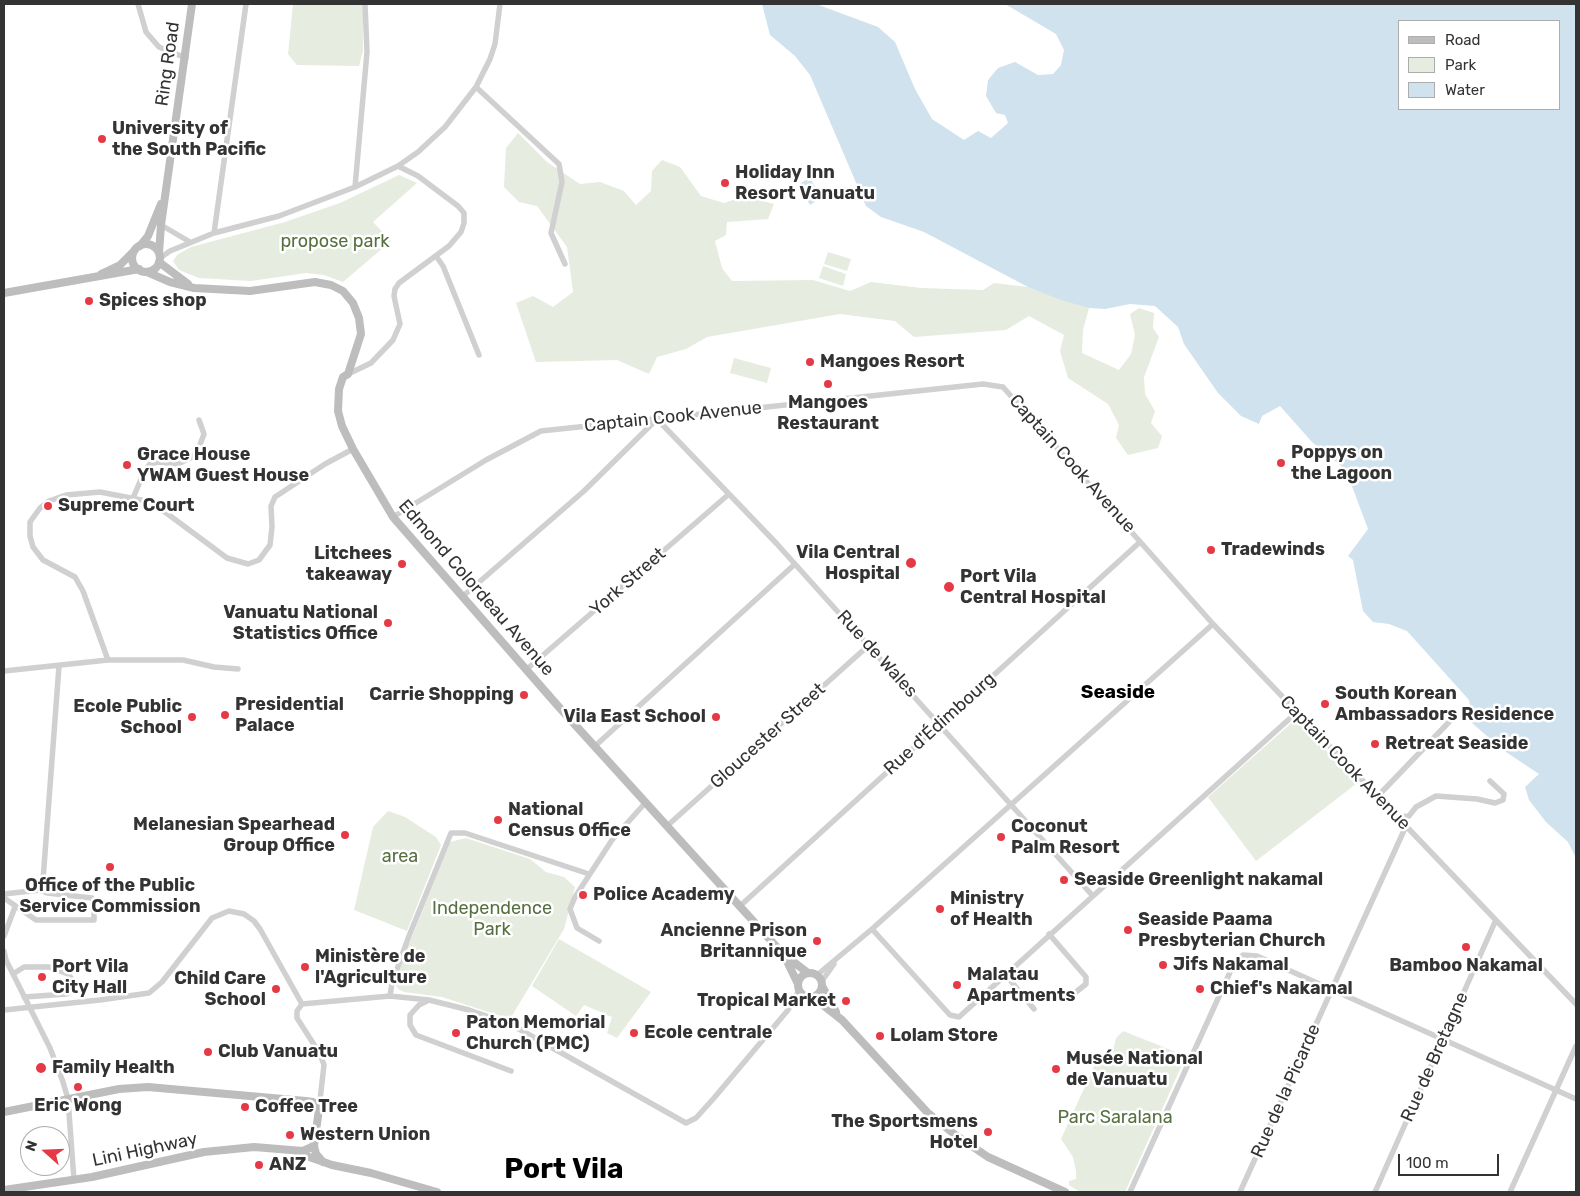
<!DOCTYPE html>
<meta charset="utf-8">
<style>
body{margin:0}
#map{position:relative;width:1580px;height:1196px;overflow:hidden;background:#fff;font-family:Rubik,sans-serif}
canvas{display:block}
.frame{position:absolute;inset:0;border:5px solid #333;pointer-events:none}
.legend{position:absolute;left:1398px;top:20px;width:162px;height:90px;box-sizing:border-box;background:#fff;border:1px solid #adadad;margin:0;padding:6px 9px;list-style:none;font-size:15px;color:#333}
.legend li{display:flex;align-items:center;gap:10px;height:25px}
.legend b{width:25px;border:1px solid #adadad}
.north{position:absolute;left:20px;top:1126px;width:50px;height:50px;box-sizing:border-box;background:#fff;border:1px solid #adadad;border-radius:50%;rotate:290deg;font-size:14px;font-weight:700;line-height:20px;text-align:center;color:#333}
.north::after{content:'';display:block;margin:auto;width:18px;height:22px;background:#e63946;clip-path:polygon(50% 0,100% 100%,50% 72%,0 100%)}
.scale{position:absolute;left:1398px;top:1154px;width:101px;height:22px;box-sizing:border-box;border:2px solid #333;border-top:0;padding-left:6px;font-size:15px;line-height:18px;white-space:nowrap;color:#333;-webkit-text-stroke:4px #fff;paint-order:stroke}
</style>
<div id="map">
<canvas width="1580" height="1196"></canvas>
<div class="frame"></div>
<ul class="legend">
<li><b style="height:6px;background:#bdbdbd"></b>Road</li>
<li><b style="height:14px;background:#e6ecdf"></b>Park</li>
<li><b style="height:14px;background:#cfe2ee"></b>Water</li>
</ul>
<div class="north">N</div>
<div class="scale">100 m</div>
</div>
<script>
const g = document.querySelector('canvas').getContext('2d');
g.lineJoin = 'round';
function paint(path, color) { g.fillStyle = color; g.fill(path, 'evenodd'); }
const shape = rows => new Path2D(rows.map(r => 'M' + r).join(''));
function trace(path, color, width, dash) { g.strokeStyle = color; g.lineWidth = width; g.lineCap = dash ? 'butt' : 'round'; g.setLineDash(dash || []); g.stroke(path); }
function write(font, color, halo, rows, align = 'center') {
  g.font = font + ' Rubik,sans-serif'; g.lineWidth = 5; g.setLineDash([]); g.textBaseline = 'middle'; g.strokeStyle = halo; g.fillStyle = color; for (const [text, x, y, turn = 0] of rows) {
    g.save(); g.translate(x, y); g.rotate((+turn || 0) * Math.PI / 180); g.textAlign = isNaN(turn) ? turn : align; if (halo) g.strokeText(text, 0, 0); g.fillText(text, 0, 0); g.restore();
  }
}
const green = shape([
 [293,4,363,4,363,51,359,66,297,65,288,54],
 [518,133,547,162,580,184,600,182,624,191,636,205,651,191,652,171,662,160,680,167,701,196,724,203,745,196,774,204,768,219,727,222,726,235,715,241,722,268,732,281,813,280,850,291,871,282,921,288,983,290,994,283,1028,287,1089,308,1083,330,1082,353,1119,370,1131,354,1135,335,1130,314,1139,308,1154,313,1153,328,1159,337,1144,377,1145,394,1155,411,1151,423,1162,436,1158,448,1128,455,1116,438,1119,425,1108,404,1068,378,1060,351,1064,335,1029,316,1006,330,914,337,895,321,840,314,707,337,686,349,657,357,649,374,617,360,536,362,516,303,533,296,553,307,573,292,567,247,537,206,519,202,504,187,506,148],
 [399,175,417,183,373,222,391,241,343,282,324,275,306,273,251,281,199,278,179,270,173,261,177,255,191,247,285,222,340,203],
 [828,252,851,259,847,271,824,264],
 [823,266,846,274,843,286,819,278],
 [734,358,771,368,767,383,730,373],
 [1297,718,1356,784,1256,861,1208,797],
 [388,811,405,817,436,837,441,845,407,931,354,910,373,827],
 [466,838,530,859,546,872,564,877,575,887,564,929,510,1019,442,997,404,992,398,989,395,984,404,957,450,842],
 [559,939,651,992,617,1038,607,1033,612,1017,584,1005,576,1016,532,986],
 [1123,1031,1186,1056,1125,1192,1080,1192,1069,1185,1069,1181,1076,1179,1076,1171,1073,1157,1061,1139,1098,1058,1112,1055,1116,1038]
]);
const water = shape([
 [762,4,816,4,878,27,895,42,915,89,932,119,964,140,978,131,991,138,1008,123,1005,115,996,113,986,96,988,80,998,68,1015,62,1038,75,1053,74,1061,65,1064,50,1056,34,1005,4,1576,4,1576,858,1568,842,1546,822,1529,800,1525,787,1539,774,1503,750,1472,723,1469,700,1407,631,1389,624,1373,622,1363,611,1353,560,1348,556,1368,529,1350,481,1341,466,1312,442,1280,406,1262,416,1259,424,1241,416,1218,393,1184,344,1178,327,1155,306,1130,304,1105,309,1089,308,1061,300,1028,287,924,232,881,217,866,206,810,75,795,56,770,35],
 [1399,21,1559,21,1559,109,1399,109],
 [807,179,808,181,811,180,822,197,810,205,798,185]
]);
const street = shape([
 [138,4,146,32,159,47,186,58],
 [476,87,559,164,562,182,551,233,565,264],
 [355,187,367,52,365,4],
 [161,225,190,242],
 [214,233,246,4],
 [436,256,443,266,479,355],
 [160,258,170,251,214,233,279,216,355,187,398,166,418,152,445,127,476,87,490,59,495,44,500,4],
 [348,374,371,363,393,340,400,324,394,296,395,289,399,283,449,246,461,232,464,223,464,213,458,206,418,176,398,166],
 [657,419,777,544,1092,895],
 [133,498,145,470,150,464,158,462,178,464,192,457,198,450,204,434,199,420],
 [393,517,486,460,541,431,983,384,1003,387,1213,624,1576,1004],
 [462,597,584,491,657,419],
 [108,660,183,660,214,667,238,669],
 [527,669,729,494],
 [4,671,108,660,83,591,75,577,43,560,33,547,30,536,30,522,40,508,49,501,66,495,100,492,146,501,165,512,227,558,248,564,259,560,270,545,272,527,271,506,275,497,325,464,353,449],
 [594,747,795,564],
 [1377,797,1449,722],
 [1397,817,1409,816,1416,807,1436,796,1477,799,1495,803,1503,800,1504,794,1490,781],
 [667,826,869,645],
 [40,890,43,880,59,666],
 [4,894,40,890,47,893,92,898,94,904,94,920,36,920,4,898],
 [740,906,1140,542],
 [872,929,950,1015,959,1017,1297,712],
 [1049,934,1086,977,1086,984,1076,992],
 [4,936,15,907],
 [599,941,577,928,570,909,575,897,612,840,646,802],
 [4,951,6,960,50,1048,63,1082,68,1099,74,1180],
 [13,974,24,967,49,967,68,974,71,978,70,991,67,994,24,997],
 [1005,974,1034,1009],
 [817,975,872,929,1213,624],
 [822,981,834,964],
 [390,996,392,983,409,936,451,833,465,833,589,874],
 [429,1000,419,1005,410,1015,410,1025,416,1035,511,1071],
 [302,1004,390,996,429,1000,469,1010,510,1024,686,1123,696,1118,714,1098,788,1010,799,990],
 [792,1005,806,996],
 [4,1010,100,1000,149,993,162,982,212,918,229,911,244,914,254,921,260,929,302,1004,297,1011,297,1018,320,1054,324,1065,319,1109],
 [1130,1192,1231,970,1235,962,1243,955,1257,956,1576,1099],
 [1240,1192,1406,826],
 [1375,1192,1495,922],
 [1510,1192,1576,1046]
]);
const secondary = shape([
 '132 258a14 14 0 1 1 28 0a14 14 0 1 1-28 0Z',
 [140,246,148,236,161,204],
 [159,253,161,225,192,4],
 [159,262,188,284],
 [147,272,170,282,194,288,250,291,315,282,331,285,343,291,353,303,359,318,361,334,348,374,343,377,339,389,338,411,342,426,353,449,393,517,558,706,784,955,798,984],
 [101,274,120,265,134,251],
 [4,293,139,269],
 [787,957,808,973],
 '798 985a12 12 0 1 1 24 0a12 12 0 1 1-24 0Z',
 [822,986,836,1012],
 [809,997,823,1005,842,1020,927,1112,954,1134,988,1157,1065,1192],
 [4,1112,119,1089,148,1087,306,1101,313,1102,319,1109,314,1146,316,1154,323,1162],
 [298,1153,332,1165,371,1173,437,1192],
 [4,1190,92,1177,204,1152,254,1147,303,1151,314,1146]
]);
const markers = [
 [102,139,5,"#e63946"],
 [725,183,5,"#e63946"],
 [89,301,5,"#e63946"],
 [810,362,5,"#e63946"],
 [828,384,5,"#e63946"],
 [1281,463,5,"#e63946"],
 [127,465,5,"#e63946"],
 [48,506,5,"#e63946"],
 [1211,550,5,"#e63946"],
 [911,563,6,"#e63946"],
 [402,564,5,"#e63946"],
 [949,587,6,"#e63946"],
 [388,623,5,"#e63946"],
 [524,695,5,"#e63946"],
 [1325,704,5,"#e63946"],
 [225,715,5,"#e63946"],
 [192,717,5,"#e63946"],
 [716,717,5,"#e63946"],
 [1375,744,5,"#e63946"],
 [498,820,5,"#e63946"],
 [345,835,5,"#e63946"],
 [1001,837,5,"#e63946"],
 [110,867,5,"#e63946"],
 [1064,880,5,"#e63946"],
 [583,895,5,"#e63946"],
 [940,909,5,"#e63946"],
 [1128,930,5,"#e63946"],
 [817,941,5,"#e63946"],
 [1466,947,5,"#e63946"],
 [1163,965,5,"#e63946"],
 [305,967,5,"#e63946"],
 [42,977,5,"#e63946"],
 [957,985,5,"#e63946"],
 [276,989,5,"#e63946"],
 [1200,989,5,"#e63946"],
 [846,1001,5,"#e63946"],
 [456,1033,5,"#e63946"],
 [634,1033,5,"#e63946"],
 [880,1036,5,"#e63946"],
 [208,1052,5,"#e63946"],
 [41,1068,6,"#e63946"],
 [1056,1069,5,"#e63946"],
 [78,1087,5,"#e63946"],
 [245,1107,5,"#e63946"],
 [988,1132,5,"#e63946"],
 [290,1135,5,"#e63946"],
 [259,1165,5,"#e63946"]
];
const streetNames = [
 ["Ring Road",168,64,-82],
 ["Captain Cook Avenue",673,417,-6],
 ["Captain Cook Avenue",1072,464,48],
 ["York Street",628,582,-41],
 ["Edmond Colordeau Avenue",476,588,49],
 ["Rue de Wales",877,654,48],
 ["Rue d'Édimbourg",940,724,-42],
 ["Gloucester Street",768,736,-42],
 ["Captain Cook Avenue",1345,763,46],
 ["Rue de Bretagne",1435,1057,-66],
 ["Rue de la Picarde",1286,1091,-66],
 ["Lini Highway",145,1150,-12]
];
const poiNames = [
 ["University of",112,129],
 ["the South Pacific",112,150],
 ["Holiday Inn",735,173],
 ["Resort Vanuatu",735,194],
 ["Spices shop",99,301],
 ["Mangoes Resort",820,362],
 ["Mangoes",828,403,"center"],
 ["Restaurant",828,424,"center"],
 ["Poppys on",1291,453],
 ["the Lagoon",1291,474],
 ["Grace House",137,455],
 ["YWAM Guest House",137,476],
 ["Supreme Court",58,506],
 ["Tradewinds",1221,550],
 ["Vila Central",900,553,"right"],
 ["Hospital",900,574,"right"],
 ["Litchees",392,554,"right"],
 ["takeaway",392,575,"right"],
 ["Port Vila",960,577],
 ["Central Hospital",960,598],
 ["Vanuatu National",378,613,"right"],
 ["Statistics Office",378,634,"right"],
 ["South Korean",1335,694],
 ["Ambassadors Residence",1335,715],
 ["Carrie Shopping",514,695,"right"],
 ["Presidential",235,705],
 ["Palace",235,726],
 ["Ecole Public",182,707,"right"],
 ["School",182,728,"right"],
 ["Vila East School",706,717,"right"],
 ["Retreat Seaside",1385,744],
 ["National",508,810],
 ["Census Office",508,831],
 ["Melanesian Spearhead",335,825,"right"],
 ["Group Office",335,846,"right"],
 ["Coconut",1011,827],
 ["Palm Resort",1011,848],
 ["Seaside Greenlight nakamal",1074,880],
 ["Office of the Public",110,886,"center"],
 ["Service Commission",110,907,"center"],
 ["Police Academy",593,895],
 ["Ministry",950,899],
 ["of Health",950,920],
 ["Seaside Paama",1138,920],
 ["Presbyterian Church",1138,941],
 ["Ancienne Prison",807,931,"right"],
 ["Britannique",807,952,"right"],
 ["Ministère de",315,957],
 ["l'Agriculture",315,978],
 ["Jifs Nakamal",1173,965],
 ["Bamboo Nakamal",1466,966,"center"],
 ["Port Vila",52,967],
 ["City Hall",52,988],
 ["Malatau",967,975],
 ["Apartments",967,996],
 ["Child Care",266,979,"right"],
 ["School",266,1000,"right"],
 ["Chief's Nakamal",1210,989],
 ["Tropical Market",836,1001,"right"],
 ["Paton Memorial",466,1023],
 ["Church (PMC)",466,1044],
 ["Ecole centrale",644,1033],
 ["Lolam Store",890,1036],
 ["Club Vanuatu",218,1052],
 ["Musée National",1066,1059],
 ["de Vanuatu",1066,1080],
 ["Family Health",52,1068],
 ["Eric Wong",78,1106,"center"],
 ["Coffee Tree",255,1107],
 ["The Sportsmens",978,1122,"right"],
 ["Hotel",978,1143,"right"],
 ["Western Union",300,1135],
 ["ANZ",269,1165]
];
const parkNames = [
 ["propose park",335,242],
 ["area",400,857],
 ["Independence",492,909],
 ["Park",492,930],
 ["Parc Saralana",1115,1118]
];
const neighbourhoodNames = [
 ["Seaside",1118,693]
];
const townNames = [
 ["Port Vila",564,1170]
];
paint(green, '#e6ecdf');
paint(water, '#cfe2ee');
trace(street, '#d0d0d0', 5.5);
trace(secondary, '#bdbdbd', 8);
for (const [x, y, r, color] of markers) { const dot = new Path2D(); dot.arc(x, y, r, 0, 2 * Math.PI); g.fillStyle = color; g.fill(dot); trace(dot, '#fff', 2); }
write('18px', '#333', '#fff', streetNames);
write('bold 18px', '#333', '#fff', poiNames, 'left');
write('18px', '#56703f', '#fff', parkNames);
write('bold 19px', '#000', '#fff', neighbourhoodNames);
write('bold 28px', '#000', '#fff', townNames);
</script>
